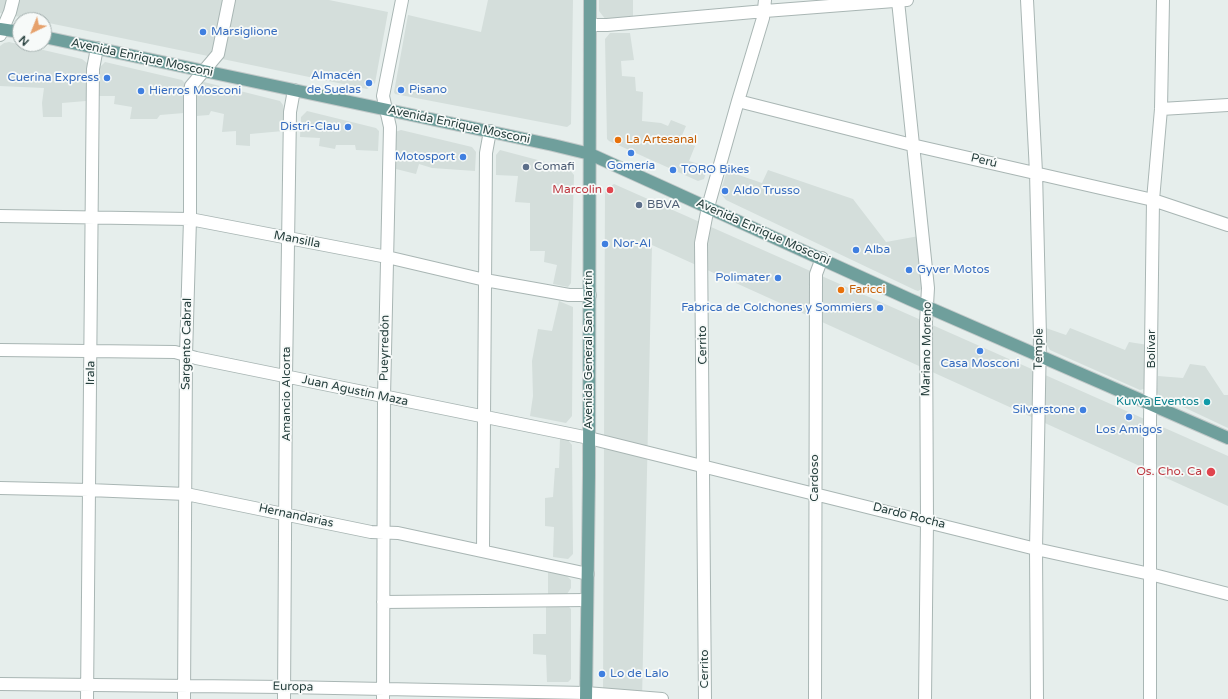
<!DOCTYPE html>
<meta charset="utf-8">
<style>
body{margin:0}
#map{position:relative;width:1228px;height:699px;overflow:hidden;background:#e6eeec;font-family:"Varela Round",sans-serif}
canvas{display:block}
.north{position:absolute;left:12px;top:12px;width:40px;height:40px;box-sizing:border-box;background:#f7faf9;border:1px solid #a3afae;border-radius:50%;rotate:223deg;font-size:11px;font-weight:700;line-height:16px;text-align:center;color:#263f3d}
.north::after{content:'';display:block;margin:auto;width:14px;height:18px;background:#e6a16c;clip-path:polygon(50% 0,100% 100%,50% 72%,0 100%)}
</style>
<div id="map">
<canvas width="1228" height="699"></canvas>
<div class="north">N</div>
</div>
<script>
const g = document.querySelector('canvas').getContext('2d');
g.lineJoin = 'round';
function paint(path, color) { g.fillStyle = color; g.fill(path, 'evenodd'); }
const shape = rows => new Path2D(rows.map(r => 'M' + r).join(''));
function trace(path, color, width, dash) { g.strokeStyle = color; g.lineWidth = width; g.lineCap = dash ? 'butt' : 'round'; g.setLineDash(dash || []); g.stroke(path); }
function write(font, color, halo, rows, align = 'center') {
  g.font = font + ' "Varela Round",sans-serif'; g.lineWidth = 3.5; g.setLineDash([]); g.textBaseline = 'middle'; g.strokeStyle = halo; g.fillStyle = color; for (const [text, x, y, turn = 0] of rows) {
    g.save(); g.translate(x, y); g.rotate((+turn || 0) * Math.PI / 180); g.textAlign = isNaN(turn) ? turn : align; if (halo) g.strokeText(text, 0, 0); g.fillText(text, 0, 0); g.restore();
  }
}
const built = shape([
 [0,0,329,0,388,12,375,83,367,89,44,22,44,20,35,20,0,13],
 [488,0,573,0,571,124,567,127,395,94,394,92,408,15,481,32],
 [599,0,633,0,633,19,606,20,599,11],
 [610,33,630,33,634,60,621,61,622,76,635,77,636,91,643,92,642,121,661,123,668,126,671,120,686,126,680,140,695,146,689,161,708,167,704,179,698,181,609,141,607,139,605,39],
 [9,42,82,59,87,63,88,67,86,101,62,103,62,117,43,117,42,103,44,88,0,86,0,46,4,43],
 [105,62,182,80,185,83,184,113,160,115,157,119,130,119,132,107,114,104,115,96,97,96,99,68],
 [204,82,280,101,283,105,284,110,283,131,250,134,250,146,236,145,236,131,222,132,224,114,211,111,209,115,196,116,196,90,201,83],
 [307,111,376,128,379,131,378,151,356,150,355,145,336,145,335,149,319,146,320,138,300,137,301,117],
 [401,130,472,147,476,152,475,171,432,168,419,164,416,174,396,169,395,132],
 [500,150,568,168,574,175,571,283,568,287,553,284,557,265,544,262,545,251,530,251,530,203,515,202,518,176,496,175,496,155],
 [768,170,853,199,886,242,919,236,922,289,918,291,915,290,726,200,720,193,727,171,762,183],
 [614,184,1228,456,1228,506,652,245,642,699,603,699,605,189],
 [559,301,573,307,572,416,566,423,530,416,533,396,532,361,538,329,552,331],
 [1043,327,1066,335,1070,328,1125,350,1129,342,1148,345,1147,388,1140,390,1050,350,1045,342],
 [1190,364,1205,366,1224,395,1228,395,1228,428,1160,396,1157,393,1158,376,1183,378],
 [560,438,568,440,572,445,573,554,568,559,553,557,554,527,545,526,545,498,553,497,555,468,559,468],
 [548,572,565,574,571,580,571,588,567,594,548,594],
 [546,607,569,607,571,609,571,679,568,682,547,682,546,655,533,654,533,634,546,634]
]);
const minor = shape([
 [1027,0,1036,172,1040,337,1036,549,1037,699],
 [898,1,928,288,926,322,927,521,925,699],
 [590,25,607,25,765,11,907,0],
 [0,35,10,12,13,0],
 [738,101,912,145,1153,200,1228,225],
 [1161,109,1228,105],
 [0,216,190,219,387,257,485,280,569,295,590,295],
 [0,350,175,352,196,358,589,438,1036,549,1150,574,1228,594],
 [0,488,89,490,186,494,371,532,398,533,588,574],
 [483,550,486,153,490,131],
 [383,602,587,600],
 [0,684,284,687,586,693,662,699],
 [87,699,93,69,97,48],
 [184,699,186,355,190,219,190,92,191,86,218,54,229,0],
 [284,699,286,376,290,112,294,90],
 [383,699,384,397,390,127,383,96,402,0],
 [705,699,701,243,708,207,738,101,763,18,765,0],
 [815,699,816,274,822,258],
 [1150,699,1150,422,1153,200,1161,109,1163,0]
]);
const major = shape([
 [0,29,20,32],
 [44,37,553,145,590,154,909,299,1228,438],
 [586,699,589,475,590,0]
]);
const markers = [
 [203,32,4,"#3f7fe0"],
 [107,78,4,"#3f7fe0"],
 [369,83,4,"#3f7fe0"],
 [401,90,4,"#3f7fe0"],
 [141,91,4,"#3f7fe0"],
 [348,127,4,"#3f7fe0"],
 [618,140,4,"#e8710a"],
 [631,153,4,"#3f7fe0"],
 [463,157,4,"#3f7fe0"],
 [526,167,4,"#5c6f8a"],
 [673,170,4,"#3f7fe0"],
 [610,190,4,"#e0444e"],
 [725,191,4,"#3f7fe0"],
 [639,205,4,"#5c6f8a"],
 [605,244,4,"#3f7fe0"],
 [856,250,4,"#3f7fe0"],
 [909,270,4,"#3f7fe0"],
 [778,278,4,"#3f7fe0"],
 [841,290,4,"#e8710a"],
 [880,308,4,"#3f7fe0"],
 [980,351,4,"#3f7fe0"],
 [1207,402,4,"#0f9aa8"],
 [1083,410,4,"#3f7fe0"],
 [1129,417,4,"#3f7fe0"],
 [1211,472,5,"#e0444e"],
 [602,674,4,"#3f7fe0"]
];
const shopNames = [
 ["Marsiglione",211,32],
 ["Almacén",361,76,"right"],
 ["de Suelas",361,90,"right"],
 ["Cuerina Express",99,78,"right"],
 ["Pisano",409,90],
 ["Hierros Mosconi",149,91],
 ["Distri-Clau",340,127,"right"],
 ["Motosport",455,157,"right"],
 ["Gomería",631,166,"center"],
 ["TORO Bikes",681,170],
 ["Aldo Trusso",733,191],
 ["Nor-Al",613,244],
 ["Alba",864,250],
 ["Gyver Motos",917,270],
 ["Polimater",770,278,"right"],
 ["Fabrica de Colchones y Sommiers",872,308,"right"],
 ["Casa Mosconi",980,364,"center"],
 ["Silverstone",1075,410,"right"],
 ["Los Amigos",1129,430,"center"],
 ["Lo de Lalo",610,674]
];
const streetNames = [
 ["Avenida Enrique Mosconi",142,58,12],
 ["Avenida Enrique Mosconi",459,125,12],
 ["Perú",984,161,13],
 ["Avenida Enrique Mosconi",763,232,24],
 ["Mansilla",297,240,11],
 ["Sargento Cabral",187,344,-89],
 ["Cerrito",703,345,-91],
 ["Pueyrredón",385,348,-89],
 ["Mariano Moreno",927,349,-89],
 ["Temple",1039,349,-89],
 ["Bolívar",1152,349,-90],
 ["Avenida General San Martín",589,350,-90],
 ["Irala",91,373,-89],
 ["Juan Agustín Maza",355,391,12],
 ["Amancio Alcorta",287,394,-90],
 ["Cardoso",815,478,-90],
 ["Hernandarias",296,516,12],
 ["Dardo Rocha",909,516,14],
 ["Cerrito",705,669,-90],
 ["Europa",293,687,1]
];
const foodNames = [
 ["La Artesanal",626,140],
 ["Faricci",849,290]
];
const serviceNames = [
 ["Comafi",534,167],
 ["BBVA",647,205]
];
const healthNames = [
 ["Marcolin",602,190],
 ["Os. Cho. Ca",1202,472]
];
const cultureNames = [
 ["Kuvva Eventos",1199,402]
];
paint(built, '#d4dedb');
trace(minor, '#a9b6b4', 14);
trace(major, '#c2c9c9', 14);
trace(minor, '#fff', 12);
trace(major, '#6f9f9c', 12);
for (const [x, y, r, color] of markers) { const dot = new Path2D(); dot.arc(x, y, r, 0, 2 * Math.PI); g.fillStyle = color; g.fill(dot); trace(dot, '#f7faf9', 1.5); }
write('12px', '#366cbe', '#f7faf9', shopNames, 'left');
write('12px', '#263f3d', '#f7faf9', streetNames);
write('12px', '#c56008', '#f7faf9', foodNames, 'left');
write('12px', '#4e5e75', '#f7faf9', serviceNames, 'left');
write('12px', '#be3a42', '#f7faf9', healthNames, 'right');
write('12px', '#0d838f', '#f7faf9', cultureNames, 'right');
</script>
